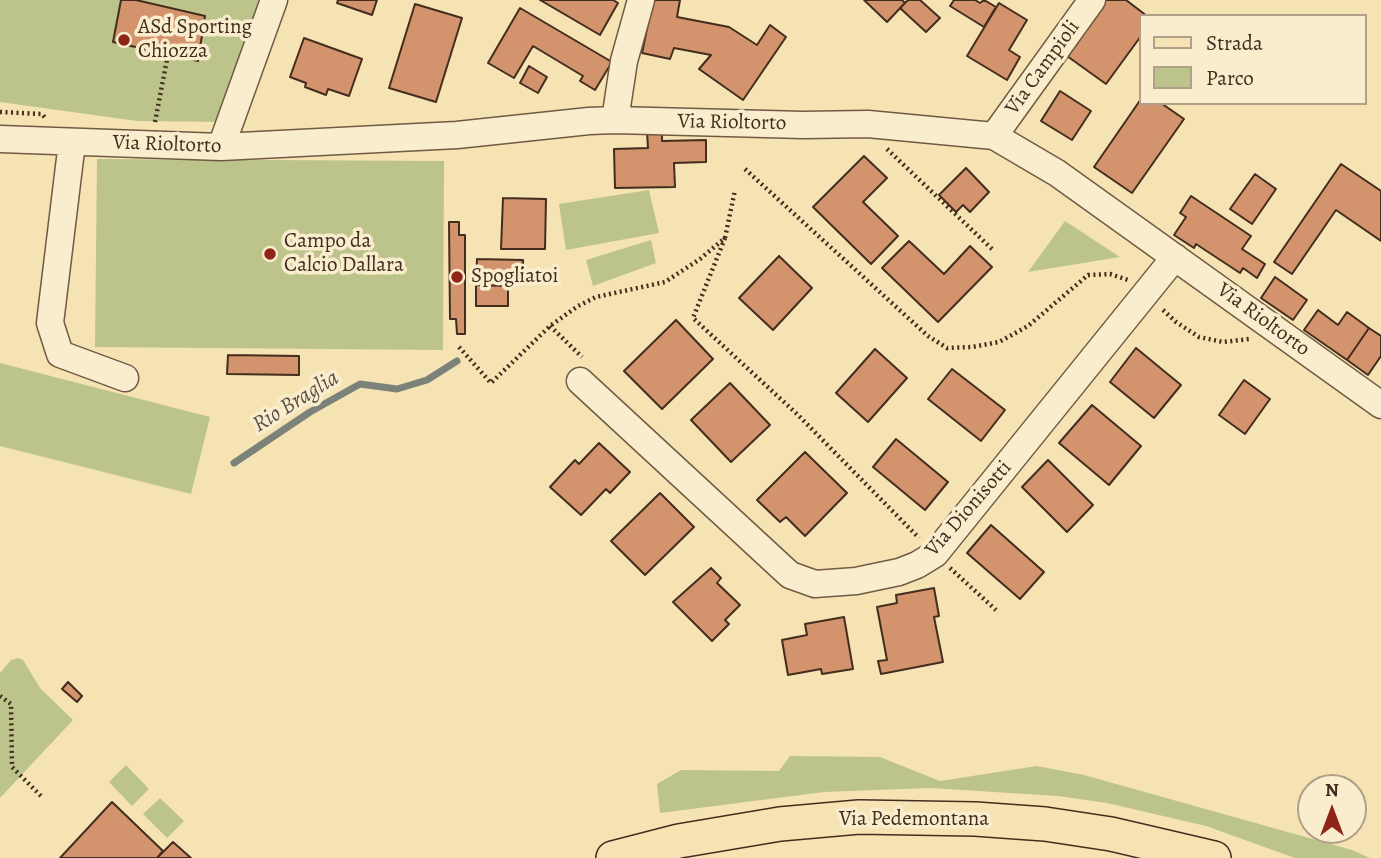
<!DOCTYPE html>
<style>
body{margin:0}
#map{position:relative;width:1381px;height:858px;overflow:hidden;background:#f6e3b3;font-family:Alegreya,serif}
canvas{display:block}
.legend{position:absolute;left:1139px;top:14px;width:228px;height:91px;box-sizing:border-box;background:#f9edce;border:2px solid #b0a088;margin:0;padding:9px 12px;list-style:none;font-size:21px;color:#432d1e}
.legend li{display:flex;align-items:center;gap:14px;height:35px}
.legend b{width:35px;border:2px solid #b0a088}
.north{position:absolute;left:1297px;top:774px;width:70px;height:70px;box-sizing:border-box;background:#f9edce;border:2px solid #b0a088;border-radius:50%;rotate:0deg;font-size:19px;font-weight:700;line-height:28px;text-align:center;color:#432d1e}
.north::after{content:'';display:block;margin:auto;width:24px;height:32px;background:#8f2418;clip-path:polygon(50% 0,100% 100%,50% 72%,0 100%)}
</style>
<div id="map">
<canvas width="1381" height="858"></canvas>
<ul class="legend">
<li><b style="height:9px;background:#f6e3b3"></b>Strada</li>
<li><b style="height:19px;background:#bcc48c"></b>Parco</li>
</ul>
<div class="north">N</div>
</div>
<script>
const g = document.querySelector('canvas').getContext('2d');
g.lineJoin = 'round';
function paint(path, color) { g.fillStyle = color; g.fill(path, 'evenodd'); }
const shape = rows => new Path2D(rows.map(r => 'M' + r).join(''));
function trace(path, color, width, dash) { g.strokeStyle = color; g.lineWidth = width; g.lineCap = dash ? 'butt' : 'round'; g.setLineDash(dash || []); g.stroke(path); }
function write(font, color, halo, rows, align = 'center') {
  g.font = font + ' Alegreya,serif'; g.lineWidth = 7; g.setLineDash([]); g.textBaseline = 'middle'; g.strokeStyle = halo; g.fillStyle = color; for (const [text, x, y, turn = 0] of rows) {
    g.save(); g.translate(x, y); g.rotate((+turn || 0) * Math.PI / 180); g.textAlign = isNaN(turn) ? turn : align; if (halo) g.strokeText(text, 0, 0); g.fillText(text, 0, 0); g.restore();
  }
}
const green = shape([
 [0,0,261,0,224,122,137,121,0,102],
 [97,159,444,161,443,350,95,347],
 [649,190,659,233,566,250,559,204],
 [1065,221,1120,257,1028,272],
 [651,240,656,263,593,286,586,260],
 [0,363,210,417,191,494,0,446],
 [18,658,23,660,40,688,73,720,0,798,0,673,11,660],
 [790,756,880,757,940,781,1037,766,1084,775,1352,850,1370,858,1295,858,1206,826,1107,803,1058,796,930,788,824,792,660,813,657,784,681,770,779,771],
 [126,765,149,789,132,806,109,782],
 [160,798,184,821,167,838,143,814]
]);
const stream = shape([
 [234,463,310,412,360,384,397,389,427,380,457,361]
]);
const building = shape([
 [121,0,136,0,205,16,198,61,113,42,121,0],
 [338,0,377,0,372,15,337,3,338,0],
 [540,0,613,0,618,3,600,35,540,0],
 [653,0,680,0,677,17,729,27,757,45,770,25,786,37,743,100,699,69,711,55,674,48,670,59,642,53,653,0],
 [864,0,902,0,905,3,887,22,864,0],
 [908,0,920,0,940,18,926,32,900,8,908,0],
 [954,0,975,0,980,3,984,0,996,7,984,27,950,6,954,0],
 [1096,0,1126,0,1147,16,1141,16,1141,36,1106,84,1060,51,1096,0],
 [999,3,1027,20,1009,50,1020,57,1007,80,967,56,999,3],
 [415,4,462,18,436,102,389,88,415,4],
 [520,8,612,62,595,90,580,81,583,76,533,46,514,78,488,63,520,8],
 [304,38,362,59,349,96,328,89,326,95,305,87,306,83,290,77,304,38],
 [529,66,547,77,538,93,520,83,529,66],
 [1060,91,1091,111,1072,140,1041,121,1060,91],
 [1141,99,1141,103,1161,103,1184,119,1132,193,1094,167,1141,99],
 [662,131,662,141,706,140,706,162,674,163,675,187,615,188,614,149,648,148,647,132,662,131],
 [864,156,887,178,863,202,898,236,871,264,813,207,864,156],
 [1341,164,1381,191,1381,241,1336,210,1292,274,1274,262,1341,164],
 [966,168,989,192,970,212,963,205,956,212,939,195,966,168],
 [1255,174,1276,189,1252,224,1230,209,1255,174],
 [1191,196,1251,236,1242,249,1265,264,1257,278,1243,268,1240,273,1196,244,1194,248,1174,235,1186,217,1180,213,1191,196],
 [503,198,546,199,545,249,501,249,503,198],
 [449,222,459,222,459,235,465,235,465,334,457,334,456,319,450,319,449,222],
 [909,241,944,274,970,246,992,267,938,322,882,268,909,241],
 [779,256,812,288,773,330,739,298,779,256],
 [477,259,523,260,523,279,508,278,508,286,476,285,477,259],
 [1275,277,1307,300,1293,320,1261,298,1275,277],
 [476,285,508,286,508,306,476,306,476,285],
 [1318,310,1338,325,1347,312,1369,328,1347,360,1304,330,1318,310],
 [676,320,713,359,662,409,624,371,676,320],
 [1369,328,1381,336,1381,356,1368,375,1347,360,1369,328],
 [1136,348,1181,385,1154,418,1110,382,1136,348],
 [875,349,907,378,868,422,836,393,875,349],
 [228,355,299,356,299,375,227,374,228,355],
 [952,369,1005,410,981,441,928,399,952,369],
 [1244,380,1270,399,1245,434,1219,415,1244,380],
 [730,383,770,425,731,462,691,420,730,383],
 [1092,405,1141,446,1109,485,1059,443,1092,405],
 [896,439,948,482,925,510,873,467,896,439],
 [599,443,630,472,610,493,606,489,581,515,550,487,575,460,579,464,599,443],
 [805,452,847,493,805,536,786,517,780,522,757,500,805,452],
 [1048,460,1093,505,1067,532,1022,487,1048,460],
 [660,493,694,527,645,575,611,541,660,493],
 [991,525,1044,572,1020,599,967,553,991,525],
 [711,568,721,578,717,583,740,605,725,620,729,624,712,641,673,602,711,568],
 [934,588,939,616,934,617,943,662,881,674,878,661,887,660,877,607,897,603,896,595,934,588],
 [844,617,853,669,822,674,821,669,788,675,782,640,807,635,805,624,844,617],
 [68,682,82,696,77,702,62,689,68,682],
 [112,802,163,851,157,858,60,858,112,802],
 [173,842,191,858,157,858,173,842]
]);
const path = shape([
 [0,112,42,114,46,119],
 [155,122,168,54],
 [887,149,992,249],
 [745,169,928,336,947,348,972,347,999,342,1028,326,1088,275,1110,274,1128,280],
 [725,238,693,318,798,415,919,538],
 [1163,310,1176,322,1199,337,1223,342,1249,339],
 [550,326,582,357],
 [459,347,491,383,550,326,578,306,596,297,665,282,700,259,725,238,735,190],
 [950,568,996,610],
 [0,696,11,704,12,767,41,796]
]);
const minor = shape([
 [615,120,624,61,641,0],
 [994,136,1092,0],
 [0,139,221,147,457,135,589,121,615,120,803,125,868,124,994,136,1057,173,1381,405],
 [72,142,50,323,60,354,125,378],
 [221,147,274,0],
 [580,381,790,575,815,584,856,581,899,572,917,565,935,554,1175,257]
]);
const major = shape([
 [613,858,679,841,780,824,859,817,975,819,1045,824,1111,834,1214,858]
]);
const markers = [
 [124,40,7,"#8f2418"],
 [270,254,7,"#8f2418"],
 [457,277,7,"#8f2418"]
];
const poiNames = [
 ["ASd Sporting",138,28],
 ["Chiozza",138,52],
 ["Campo da",284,242],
 ["Calcio Dallara",284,266],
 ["Spogliatoi",471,277]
];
const streetNames = [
 ["Via Campioli",1043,68,-54],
 ["Via Rioltorto",732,123,1],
 ["Via Rioltorto",167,145,2],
 ["Via Rioltorto",1263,320,36],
 ["Via Dionisotti",969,509,-49],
 ["Via Pedemontana",914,820]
];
const waterNames = [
 ["Rio Braglia",296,402,-32]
];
paint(green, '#bcc48c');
trace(stream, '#7b827a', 7);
paint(building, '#d3936c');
trace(building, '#432d1e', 2);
trace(minor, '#705a43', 29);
trace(major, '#432d1e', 36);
trace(path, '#432d1e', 4.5, [2, 3.5]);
trace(minor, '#f9edce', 26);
trace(major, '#f6e3b3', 33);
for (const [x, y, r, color] of markers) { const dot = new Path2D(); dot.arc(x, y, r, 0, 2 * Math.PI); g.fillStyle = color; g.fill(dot); trace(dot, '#f9edce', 2.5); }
write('21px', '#432d1e', '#f9edce', poiNames, 'left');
write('21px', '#432d1e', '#f9edce', streetNames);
write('italic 23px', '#5a5044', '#f9edce', waterNames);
</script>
